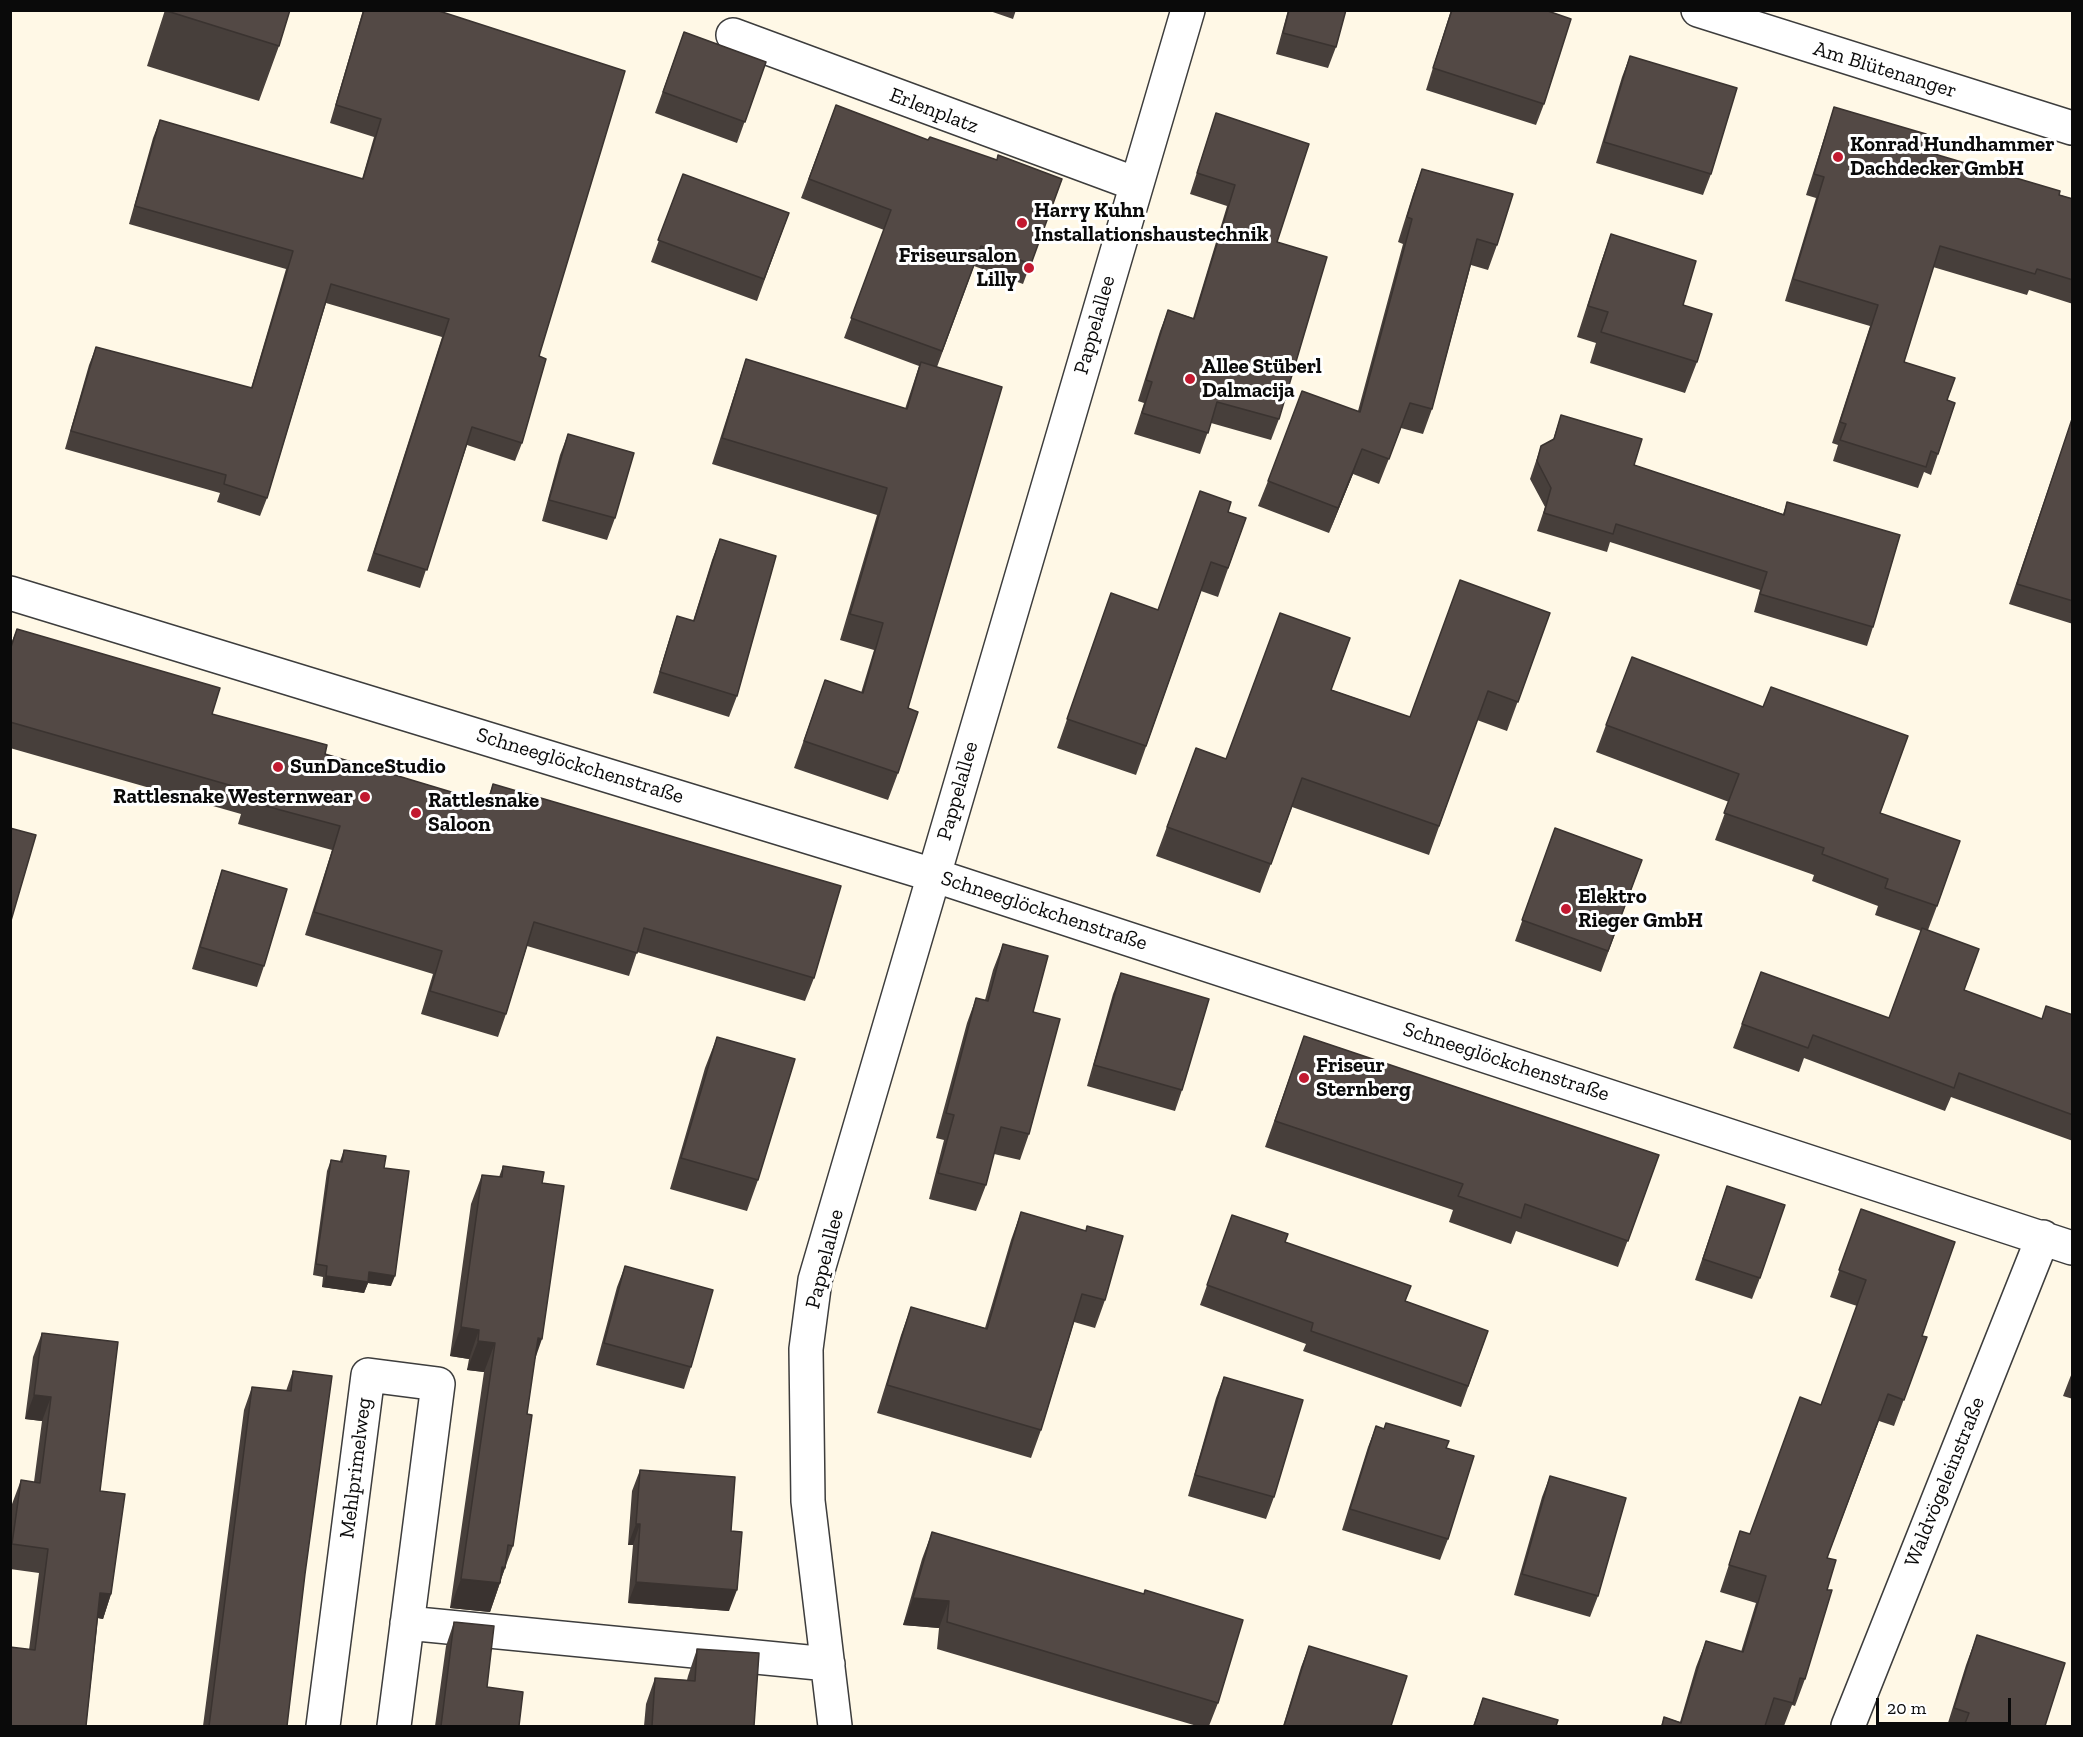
<!DOCTYPE html>
<meta charset="utf-8">
<style>
body{margin:0}
#map{position:relative;width:2083px;height:1737px;overflow:hidden;background:#fff8e6;font-family:"Zilla Slab",serif}
canvas{display:block}
.frame{position:absolute;inset:0;border:12px solid #0a0a0a;pointer-events:none}
.scale{position:absolute;left:1876px;top:1698px;width:135px;height:27px;box-sizing:border-box;border:3px solid #0a0a0a;border-top:0;padding-left:8px;font-size:18px;line-height:21px;white-space:nowrap;color:#0a0a0a;-webkit-text-stroke:4px #fff;paint-order:stroke}
</style>
<div id="map">
<canvas width="2083" height="1737"></canvas>
<div class="frame"></div>
<div class="scale">20 m</div>
</div>
<script>
const ctx = document.querySelector('canvas').getContext('2d');
ctx.lineJoin = 'round';
const poly = rows => new Path2D(rows.map(r => 'M' + r).join(''));
function strokePath(path, color, width, dash) { ctx.strokeStyle = color; ctx.lineWidth = width; ctx.lineCap = dash ? 'butt' : 'round'; ctx.setLineDash(dash || []); ctx.stroke(path); }
function fill(path, color) { ctx.fillStyle = color; ctx.fill(path, 'evenodd'); }
function write(font, color, halo, rows, align = 'center') {
  ctx.font = font + ' "Zilla Slab",serif'; ctx.lineWidth = 6; ctx.setLineDash([]); ctx.textBaseline = 'middle'; ctx.strokeStyle = halo; ctx.fillStyle = color; for (const [text, x, y, turn = 0] of rows) {
    ctx.save(); ctx.translate(x, y); ctx.rotate((+turn || 0) * Math.PI / 180); ctx.textAlign = isNaN(turn) ? turn : align; if (halo) ctx.strokeText(text, 0, 0); ctx.fillText(text, 0, 0); ctx.restore();
  }
}
const street = poly([
 [1698,10,2072,128],
 [733,35,1136,184],
 [10,593,933,875,2072,1248],
 [407,1623,828,1664],
 [323,1726,368,1375,438,1384,394,1726],
 [835,1726,808,1501,806,1349,815,1280,1188,10],
 [1848,1726,2043,1237]
]);
const wall = poly([
 [165,10,290,10,279,46,259,101,147,66],
 [363,10,436,10,539,356,522,443,515,461,467,445,420,588,367,571,442,337,326,303,267,498,260,516,217,502,220,493,65,449,89,365,96,347,251,388,286,269,129,224,153,138,160,120,362,179,374,137,330,123],
 [987,10,1016,10,1013,19],
 [1288,10,1346,10,1336,47,1328,68,1276,54],
 [1451,10,1545,10,1544,104,1536,125,1426,90],
 [684,32,766,62,737,143,655,113],
 [1630,56,1711,174,1703,195,1596,163,1622,77],
 [836,105,928,140,1062,179,1023,284,974,266,937,367,908,708,898,773,888,800,794,768,825,680,861,693,874,650,840,640,877,515,712,464,737,386,746,359,905,409,919,366,844,338,884,230,801,198],
 [1834,107,1921,150,2073,199,2073,304,2029,290,2027,295,1933,267,1904,362,1947,400,1938,454,1931,475,1924,472,1918,488,1833,461,1838,445,1832,443,1870,326,1785,301,1816,198,1806,195],
 [1216,113,1277,242,1279,419,1271,440,1211,423,1200,454,1134,434,1144,403,1138,401,1160,331,1168,310,1193,318,1227,206,1190,194],
 [1422,169,1497,245,1488,270,1471,265,1432,409,1423,434,1401,428,1379,484,1353,474,1329,533,1258,506,1268,481,1358,411,1403,244,1398,242,1413,194],
 [683,174,789,213,757,301,651,262],
 [1611,234,1683,305,1697,362,1685,393,1590,363,1596,343,1577,337,1600,265],
 [1561,415,1634,465,1783,514,1787,502,1873,627,1867,646,1754,612,1760,590,1610,542,1607,552,1537,531,1545,507,1530,479,1541,446,1553,440],
 [2073,416,2073,624,2009,604],
 [568,434,615,518,607,540,542,521,560,455],
 [1228,512,1246,518,1218,597,1201,591,1136,775,1057,748,1111,593,1158,610],
 [720,539,737,696,729,717,653,693,670,637,677,616,693,621,712,560],
 [1550,613,1507,731,1477,720,1429,855,1292,807,1260,893,1156,856,1196,748,1226,759,1332,690,1410,717],
 [17,629,212,714,325,754,486,803,493,784,814,978,805,1001,637,952,629,976,527,946,506,1014,498,1037,421,1014,433,974,305,935,332,850,238,824,241,814,10,748,10,646],
 [1606,725,1880,813,1937,906,1928,930,1964,990,2042,1019,2073,1015,2073,1141,1951,1097,1945,1111,1804,1058,1799,1072,1733,1048,1761,972,1889,1018,1921,931,1875,915,1878,906,1812,881,1814,875,1715,840,1729,802,1596,752],
 [1555,828,1642,860,1601,972,1515,941],
 [222,870,264,966,257,987,192,969,215,891],
 [1003,944,1033,1012,1029,1134,1020,1160,994,1154,986,1185,976,1211,929,1199,944,1140,936,1138,967,1023,976,998,985,1000,993,970],
 [1121,973,1182,1090,1175,1111,1087,1086,1113,994],
 [1304,1036,1659,1155,1618,1267,1516,1231,1511,1244,1449,1222,1453,1210,1265,1147],
 [717,1037,758,1180,747,1211,670,1189,705,1068],
 [344,1150,384,1168,391,1286,368,1283,364,1293,322,1287,323,1277,313,1275,327,1171,331,1160,340,1161],
 [503,1166,542,1183,534,1360,527,1414,513,1546,501,1579,500,1583,490,1612,450,1608,484,1372,467,1370,469,1359,450,1356,471,1204,482,1175,499,1177],
 [1727,1186,1760,1278,1752,1299,1695,1280],
 [1861,1209,1922,1336,1927,1337,1894,1426,1879,1421,1827,1558,1827,1590,1805,1679,1795,1706,1792,1705,1784,1726,1772,1726,1766,1725,1765,1726,1661,1726,1664,1717,1680,1722,1696,1667,1706,1641,1741,1652,1756,1603,1720,1592,1740,1531,1750,1534,1821,1405,1857,1306,1830,1297],
 [1021,1212,1105,1300,1095,1328,1074,1322,1041,1430,1031,1458,877,1413,901,1335,911,1307,985,1328,1011,1240],
 [1232,1215,1285,1242,1405,1301,1488,1331,1461,1407,1303,1351,1306,1344,1200,1305],
 [625,1266,691,1367,684,1389,596,1365,617,1287],
 [42,1333,100,1491,111,1594,103,1619,98,1618,86,1726,29,1650,39,1573,10,1569,10,1517,12,1504,21,1480,34,1482,42,1421,25,1419,33,1357],
 [2073,1370,2073,1399,2063,1396],
 [293,1371,305,1574,287,1726,203,1726,244,1410,252,1387,286,1391],
 [1224,1377,1274,1497,1266,1519,1188,1496,1216,1398],
 [1376,1426,1446,1448,1448,1539,1440,1560,1342,1530,1368,1447],
 [640,1470,731,1531,729,1611,628,1603,633,1545,628,1545,632,1491],
 [1550,1476,1598,1596,1590,1617,1514,1595,1542,1497],
 [932,1532,1218,1703,1209,1726,1197,1726,937,1649,939,1628,903,1625,922,1559],
 [454,1622,487,1687,519,1726,435,1726,446,1646],
 [1977,1635,2045,1726,1947,1726,1966,1665],
 [1309,1646,1391,1726,1283,1726,1301,1667],
 [697,1649,754,1726,644,1726,646,1704,655,1678,687,1680,688,1676],
 [1483,1698,1556,1726,1473,1726]
]);
const shadedWall = poly([
 [1362,449,1353,474,1329,533,1338,508],
 [369,1272,395,1276,391,1286,368,1283,364,1293,322,1287,326,1276],
 [461,1327,479,1330,469,1359,450,1356],
 [538,1338,542,1339,532,1368],
 [478,1341,495,1343,484,1372,467,1370],
 [34,1395,51,1397,42,1421,25,1419],
 [636,1524,640,1524,633,1545,628,1545],
 [502,1567,505,1568,490,1612,450,1608,461,1579],
 [636,1582,737,1590,729,1611,628,1603],
 [100,1593,111,1594,103,1619,92,1617],
 [913,1598,949,1601,939,1628,903,1625]
]);
const building = poly([
 [168,10,290,10,279,46,167,11,168,10],
 [364,10,436,10,625,71,539,356,546,359,522,443,472,427,427,570,374,553,449,319,331,284,267,498,224,484,226,475,71,431,96,347,252,388,293,251,135,206,160,120,363,179,381,119,336,105,364,10],
 [1289,10,1346,10,1336,47,1283,33,1289,10],
 [1452,10,1545,10,1571,19,1544,104,1433,68,1452,10],
 [684,32,766,62,745,122,663,92,684,32],
 [1630,56,1737,88,1711,174,1604,142,1630,56],
 [836,105,928,140,930,137,997,160,998,155,1062,179,1031,264,981,246,942,351,851,318,891,210,809,179,836,105],
 [1834,107,1926,134,1921,150,2060,191,2059,195,2073,199,2073,280,2037,269,2035,274,1940,246,1904,362,1955,378,1947,400,1955,403,1938,454,1931,451,1926,467,1840,440,1846,424,1840,422,1878,305,1793,279,1824,177,1814,174,1834,107],
 [1216,113,1309,144,1277,242,1327,257,1279,419,1217,402,1208,433,1142,413,1152,382,1146,380,1168,310,1194,319,1235,185,1197,173,1216,113],
 [1422,169,1513,194,1497,245,1477,239,1432,409,1410,403,1389,459,1362,449,1338,508,1268,481,1302,391,1360,412,1412,219,1407,217,1422,169],
 [683,174,789,213,764,279,658,240,683,174],
 [1611,234,1696,261,1683,305,1712,314,1697,362,1601,332,1608,312,1588,306,1611,234],
 [746,359,907,409,921,362,1002,387,908,708,918,712,898,773,804,741,825,680,863,693,883,623,850,614,887,488,722,438,746,359],
 [1561,415,1642,439,1634,465,1784,515,1787,502,1900,535,1873,627,1760,594,1767,572,1616,524,1613,534,1544,513,1551,488,1537,461,1541,446,1554,439,1561,415],
 [2073,416,2073,601,2017,584,2073,416],
 [568,434,634,453,615,518,549,500,568,434],
 [1200,491,1231,502,1228,512,1246,518,1228,568,1211,562,1146,746,1067,719,1111,593,1158,610,1200,491],
 [720,539,776,556,737,696,660,672,677,616,694,621,720,539],
 [1460,580,1550,613,1518,702,1488,691,1439,826,1302,778,1271,864,1167,827,1196,748,1226,759,1280,613,1350,638,1331,690,1410,717,1460,580],
 [17,629,220,688,212,714,327,745,325,754,488,803,493,784,841,886,814,978,644,928,637,953,534,922,506,1014,430,991,442,951,314,912,340,826,247,801,250,791,10,722,10,650,17,629],
 [1632,657,1763,707,1771,687,1908,736,1880,813,1960,841,1937,906,1885,888,1888,879,1822,854,1824,848,1724,813,1739,774,1606,725,1632,657],
 [10,828,36,835,10,924,10,828],
 [1555,828,1642,860,1608,951,1522,920,1555,828],
 [222,870,287,889,264,966,200,947,222,870],
 [1922,928,1979,949,1964,990,2042,1019,2046,1006,2073,1015,2073,1115,1959,1073,1954,1088,1813,1035,1808,1048,1742,1024,1761,972,1889,1018,1922,928],
 [1003,944,1048,956,1033,1012,1060,1019,1029,1134,1001,1127,986,1185,938,1173,954,1115,946,1113,976,998,988,1001,1003,944],
 [1121,973,1209,999,1182,1090,1094,1065,1121,973],
 [1304,1036,1659,1155,1628,1241,1525,1204,1521,1218,1458,1196,1463,1184,1275,1121,1304,1036],
 [717,1037,795,1059,758,1180,681,1158,717,1037],
 [344,1150,386,1156,384,1168,409,1171,395,1276,369,1272,368,1282,326,1276,327,1266,316,1264,331,1160,342,1162,344,1150],
 [503,1166,544,1172,542,1183,564,1186,542,1339,538,1338,527,1414,532,1415,513,1546,508,1545,505,1568,502,1567,500,1583,461,1579,495,1343,478,1341,479,1330,461,1327,482,1175,502,1177,503,1166],
 [1727,1186,1785,1205,1760,1278,1703,1259,1727,1186],
 [1861,1209,1955,1242,1922,1336,1927,1337,1904,1400,1888,1394,1827,1558,1836,1560,1827,1590,1832,1590,1805,1679,1800,1678,1793,1703,1774,1698,1765,1726,1662,1726,1664,1717,1681,1723,1706,1641,1743,1652,1766,1576,1729,1565,1740,1531,1750,1534,1800,1397,1821,1405,1866,1280,1839,1270,1861,1209],
 [1021,1212,1086,1231,1087,1226,1123,1236,1105,1300,1082,1294,1041,1430,887,1385,911,1307,987,1329,1021,1212],
 [1232,1215,1288,1234,1285,1242,1411,1286,1405,1301,1488,1331,1468,1386,1311,1331,1313,1323,1207,1285,1232,1215],
 [625,1266,713,1290,691,1367,604,1343,625,1266],
 [42,1333,118,1342,100,1491,125,1494,111,1594,100,1593,86,1726,10,1726,10,1647,35,1650,48,1549,12,1544,21,1480,40,1483,51,1397,34,1395,42,1333],
 [293,1371,332,1376,305,1574,287,1726,209,1726,252,1387,291,1391,293,1371],
 [1224,1377,1303,1400,1274,1497,1195,1475,1224,1377],
 [1386,1423,1449,1441,1446,1448,1474,1456,1448,1539,1350,1509,1376,1426,1384,1429,1386,1423],
 [640,1470,735,1477,731,1531,742,1532,737,1590,636,1582,640,1524,636,1524,640,1470],
 [1550,1476,1626,1498,1598,1596,1522,1574,1550,1476],
 [932,1532,1144,1594,1145,1590,1243,1620,1218,1703,947,1622,949,1601,913,1598,932,1532],
 [454,1622,494,1626,487,1687,523,1692,519,1726,441,1726,454,1622],
 [1977,1635,2065,1663,2045,1726,1964,1726,1969,1713,1954,1708,1977,1635],
 [1309,1646,1407,1676,1391,1726,1284,1726,1309,1646],
 [697,1649,759,1653,754,1726,652,1726,655,1678,695,1681,697,1649],
 [1483,1698,1558,1720,1556,1726,1474,1726,1483,1698]
]);
const markers = [
 [1838,157,6,"#c21930"],
 [1022,223,6,"#c21930"],
 [1029,268,6,"#c21930"],
 [1190,379,6,"#c21930"],
 [278,767,6,"#c21930"],
 [365,797,6,"#c21930"],
 [416,813,6,"#c21930"],
 [1566,909,6,"#c21930"],
 [1304,1078,6,"#c21930"]
];
const streetNames = [
 ["Am Blütenanger",1885,70,17],
 ["Erlenplatz",934,111,21],
 ["Pappelallee",1095,325,-74],
 ["Schneeglöckchenstraße",580,766,17],
 ["Pappelallee",958,791,-74],
 ["Schneeglöckchenstraße",1044,911,18],
 ["Schneeglöckchenstraße",1506,1062,18],
 ["Pappelallee",825,1259,-76],
 ["Mehlprimelweg",356,1468,-83],
 ["Waldvögeleinstraße",1945,1482,-68]
];
const poiNames = [
 ["Konrad Hundhammer",1850,145],
 ["Dachdecker GmbH",1850,169],
 ["Harry Kuhn",1034,211],
 ["Installationshaustechnik",1034,235],
 ["Friseursalon",1017,256,"right"],
 ["Lilly",1017,280,"right"],
 ["Allee Stüberl",1202,367],
 ["Dalmacija",1202,391],
 ["SunDanceStudio",290,767],
 ["Rattlesnake Westernwear",353,797,"right"],
 ["Rattlesnake",428,801],
 ["Saloon",428,825],
 ["Elektro",1578,897],
 ["Rieger GmbH",1578,921],
 ["Friseur",1316,1066],
 ["Sternberg",1316,1090]
];
strokePath(street, '#3d3d3d', 36);
strokePath(street, '#fff', 33);
fill(wall, '#473f3b');
fill(shadedWall, '#3a3330');
fill(building, '#534945');
strokePath(building, '#3a3330', 1.5);
for (const [x, y, r, color] of markers) { const dot = new Path2D(); dot.arc(x, y, r, 0, 2 * Math.PI); ctx.fillStyle = color; ctx.fill(dot); strokePath(dot, '#fff', 2); }
write('21px', '#0a0a0a', '#fff', streetNames);
write('bold 21px', '#0a0a0a', '#fff', poiNames, 'left');
</script>
